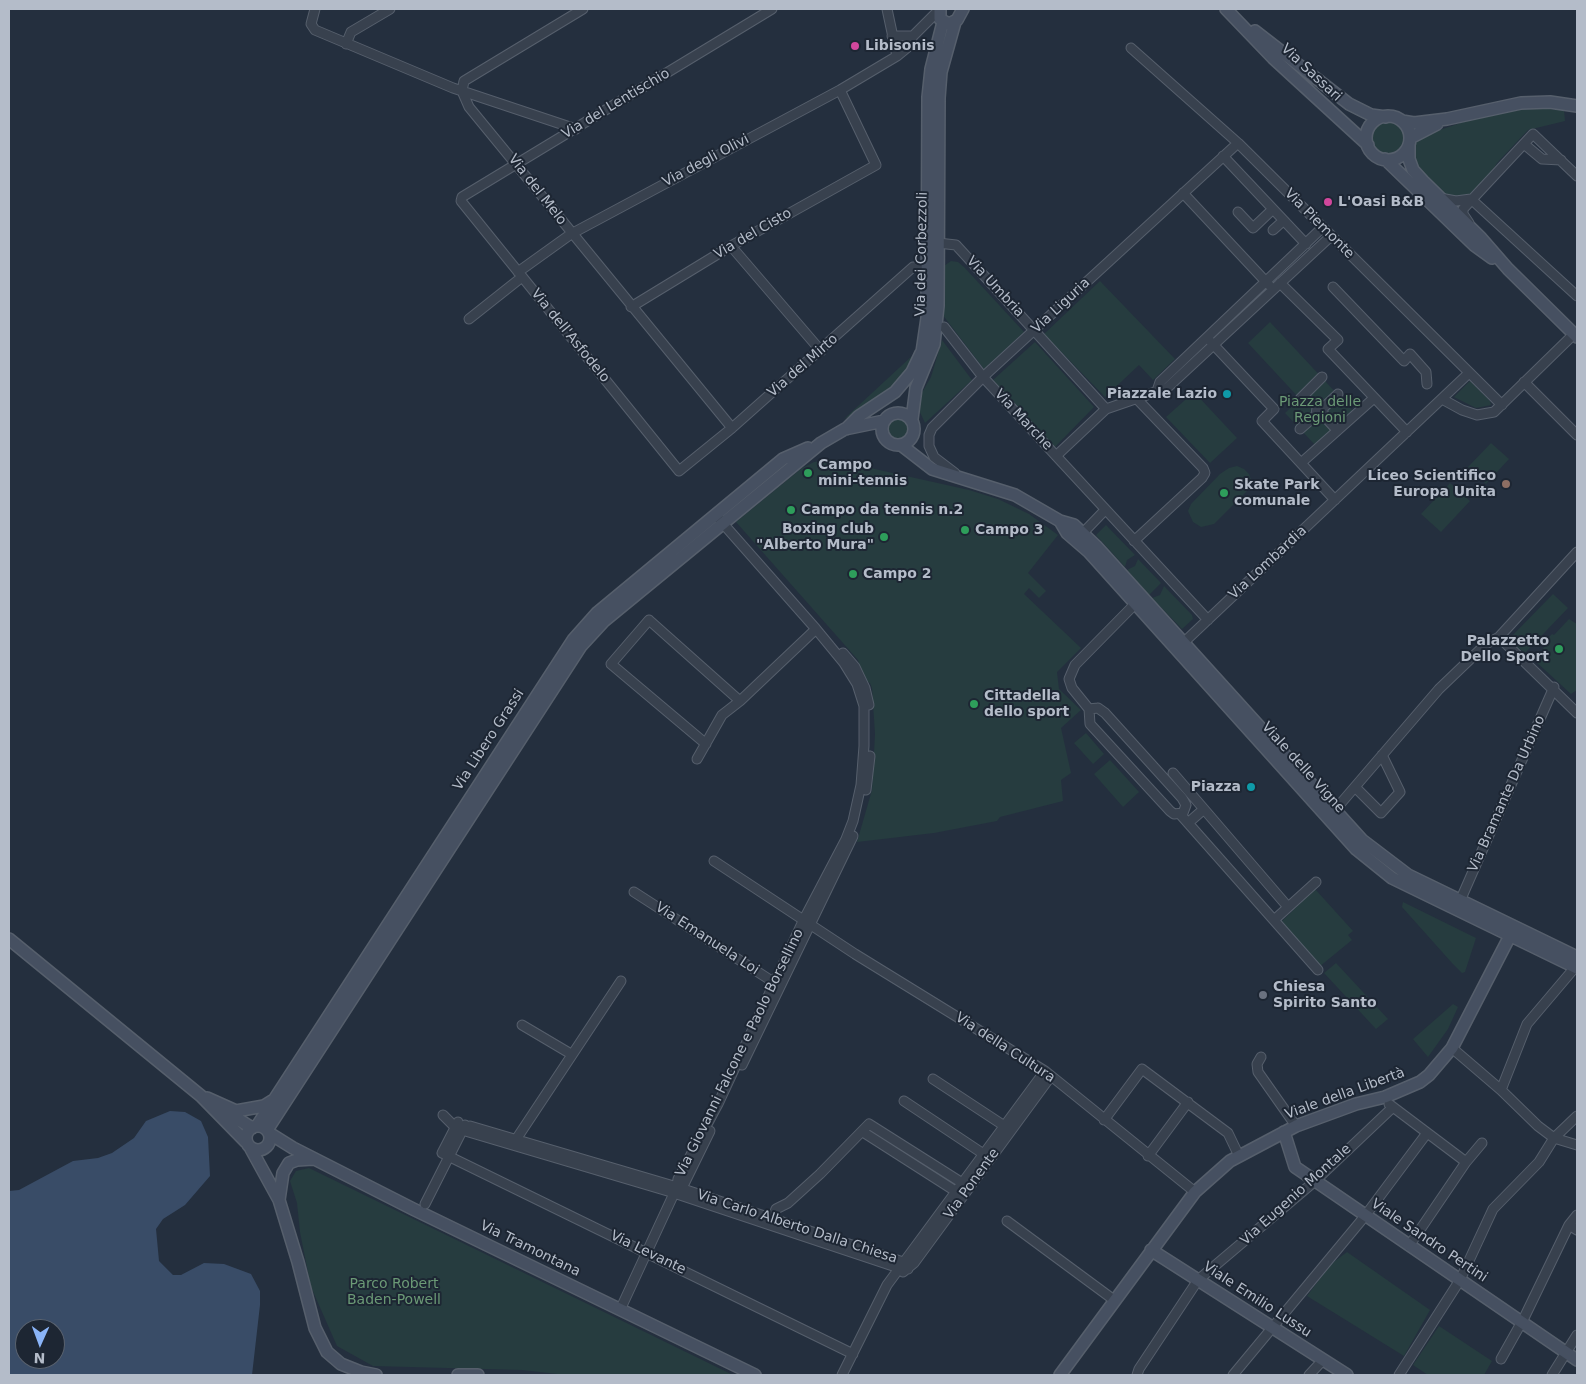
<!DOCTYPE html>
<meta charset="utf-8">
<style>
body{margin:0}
#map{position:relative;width:1586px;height:1384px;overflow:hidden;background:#242f3e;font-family:"DejaVu Sans",sans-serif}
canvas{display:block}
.frame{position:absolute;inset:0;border:10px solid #b4bcc9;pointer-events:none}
.north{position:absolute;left:15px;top:1319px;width:50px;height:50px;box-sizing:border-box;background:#1d2633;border:1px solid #59626f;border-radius:50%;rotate:182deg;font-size:14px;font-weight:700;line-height:20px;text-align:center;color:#b4bcc9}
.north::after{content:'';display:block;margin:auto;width:18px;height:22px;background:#8ab4f8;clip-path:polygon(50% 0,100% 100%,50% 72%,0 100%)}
</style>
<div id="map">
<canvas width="1586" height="1384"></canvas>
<div class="frame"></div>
<div class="north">N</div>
</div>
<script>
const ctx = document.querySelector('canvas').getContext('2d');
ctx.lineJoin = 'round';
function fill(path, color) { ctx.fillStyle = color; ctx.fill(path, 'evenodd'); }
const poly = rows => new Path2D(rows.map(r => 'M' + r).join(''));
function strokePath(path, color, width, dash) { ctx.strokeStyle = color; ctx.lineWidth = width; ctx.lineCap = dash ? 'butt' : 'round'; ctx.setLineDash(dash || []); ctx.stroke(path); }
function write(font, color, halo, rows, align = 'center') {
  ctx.font = font + ' "DejaVu Sans",sans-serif'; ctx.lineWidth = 4; ctx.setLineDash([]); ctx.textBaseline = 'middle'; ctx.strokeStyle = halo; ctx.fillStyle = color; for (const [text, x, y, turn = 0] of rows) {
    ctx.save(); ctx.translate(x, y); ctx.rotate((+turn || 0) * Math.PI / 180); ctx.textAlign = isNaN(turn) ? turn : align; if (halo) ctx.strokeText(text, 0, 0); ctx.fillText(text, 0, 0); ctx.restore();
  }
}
const green = poly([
 [1531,108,1564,110,1565,121,1528,130,1497,163,1484,185,1471,199,1448,199,1415,167,1412,160,1414,144,1425,135,1481,116],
 '1372 138a16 16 0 1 1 32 0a16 16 0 1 1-32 0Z',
 [951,261,958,262,964,267,1024,332,984,369,942,314,944,266],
 [1100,281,1175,359,1153,380,1139,365,1105,397,1044,334],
 [1270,322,1353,411,1316,446,1285,413,1300,399,1248,343],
 [942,340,972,380,925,423,919,410,920,396,931,377],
 [1035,342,1094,407,1054,448,993,380],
 [913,355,908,370,895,387,862,410,844,419],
 [1470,381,1490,401,1491,405,1476,408,1454,397],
 [1194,392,1237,438,1210,463,1166,417],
 '887 427a11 11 0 1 1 22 0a11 11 0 1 1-22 0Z',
 [1491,443,1509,459,1486,484,1468,467],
 [830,459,969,490,998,499,1029,514,1058,535,1028,573,1046,591,1039,598,1029,588,1024,594,1081,648,1057,672,1059,689,1081,710,1061,728,1071,773,1061,780,1063,801,1000,817,997,821,934,833,857,842,872,790,875,734,872,688,870,683,864,680,858,660,736,522,802,468,814,462],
 [1237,466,1244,469,1249,474,1252,482,1250,488,1214,524,1201,527,1193,522,1188,511,1191,504,1220,474,1229,468],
 [1450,483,1470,501,1441,532,1421,514],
 [1106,525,1135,555,1127,560,1125,567,1096,535],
 [1138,559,1161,583,1149,595,1127,570,1135,566],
 [1164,586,1192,615,1193,619,1182,629,1152,598,1160,595],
 [1553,594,1568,608,1525,653,1508,640],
 [1569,619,1577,624,1577,690,1571,694,1534,660,1549,641,1547,639,1552,634,1554,635],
 [1086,733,1104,754,1093,764,1074,743],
 [1110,760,1139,792,1123,807,1094,774],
 [1315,889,1353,931,1348,935,1352,940,1319,967,1280,923],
 [1403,902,1476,938,1465,972,1462,973,1452,963,1402,907],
 [1336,963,1388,1019,1376,1029,1324,973],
 [1453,1004,1458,1007,1448,1029,1428,1057,1413,1039],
 [309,1168,733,1375,566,1375,522,1370,373,1366,337,1346,311,1287,300,1232,297,1203,290,1181,296,1171],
 [1347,1252,1430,1310,1404,1356,1307,1296,1331,1264],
 [1439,1326,1492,1361,1484,1375,1428,1375,1413,1365]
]);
const water = poly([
 [170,1111,185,1112,201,1121,208,1137,210,1176,185,1205,163,1219,156,1229,159,1261,173,1275,181,1275,204,1263,224,1264,251,1274,260,1291,260,1305,252,1375,9,1375,9,1191,19,1190,73,1161,98,1158,112,1153,134,1138,146,1121],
 [25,1329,55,1329,55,1359,25,1359]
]);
const street = poly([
 [315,9,311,24,315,30,453,88,576,129],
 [772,9,462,197,461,201,679,471,732,428,913,267,928,267],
 [887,9,897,56],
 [892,36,913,36],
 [346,44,351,32,390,9],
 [1131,48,1238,143,1502,405],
 [462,91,469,107,732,428],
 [462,91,464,81,583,9],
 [1524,144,1542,159,1561,160],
 [1223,156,1306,244],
 [1183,193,1269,285],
 [1440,198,1456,201,1471,199],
 [1471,199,1577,296],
 [1238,212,1253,228,1272,210],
 [1469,223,1463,214,1463,209,1533,134,1577,176],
 [1273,230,1283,221],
 [938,243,956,245,1106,409],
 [731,246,821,351],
 [518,272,571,234,840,90,897,56,908,47,913,36,939,10],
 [1280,283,1338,340,1328,349,1407,432],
 [1333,287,1404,361,1410,354,1426,372,1427,384],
 [631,307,731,246,876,165,840,90],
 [469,319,522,277],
 [944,327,983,377,1208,620],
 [1211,342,1274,409,1262,421,1335,500],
 [1524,382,1577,435],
 [1157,391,1160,382,1322,228],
 [1300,399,1322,377],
 [1442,399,1462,410,1477,415,1494,412,1574,334],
 [1323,408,1323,415,1316,415,1317,408,1323,408,1338,394],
 [1323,415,1337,430],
 [1300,429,1316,415],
 [1056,456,1106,409,1167,388,1330,237],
 [1301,463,1374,398],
 [955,473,934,457,929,446,929,435,932,428,983,377,1238,143],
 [1079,537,1105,510],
 [1134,541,1202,478,1205,473,1203,468,1136,398],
 [1499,637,1577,713],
 [1180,646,1469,373],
 [843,653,855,667,865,688,869,705],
 [1098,708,1105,713,1182,798,1186,805,1183,813,1174,814,1170,811,1090,724,1089,709,1098,708],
 [1089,709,1072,688,1069,679,1075,665,1135,604],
 [706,744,611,664,649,620,740,701],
 [697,759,722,715,740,701,816,629],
 [1173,773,1288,907],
 [1355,787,1381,813,1400,792,1382,755],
 [866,790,870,756],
 [1335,810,1439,689,1486,644,1499,637,1577,552],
 [1180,814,1318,970],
 [1188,823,1204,809],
 [714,861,855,954,1045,1071,1195,1192],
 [634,892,778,985],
 [1460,901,1554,687],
 [1274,920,1316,882],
 [522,1025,571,1054],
 [1452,1048,1501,1090,1538,1126,1554,1138,1577,1145],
 [1261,1057,1257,1064,1258,1072,1296,1126],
 [742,1065,853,836],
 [933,1079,1009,1129],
 [1501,1090,1527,1024,1577,965],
 [904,1101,988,1157],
 [1389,1104,1466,1162],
 [443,1115,455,1127,462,1130,671,1192,899,1268,908,1269],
 [1104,1120,1142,1069,1228,1133,1239,1156],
 [458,1122,442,1153,853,1354],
 [470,1126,677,1187,903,1262,908,1269],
 [863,1132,960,1194],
 [513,1144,621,981],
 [1148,1156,1188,1102],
 [677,1187,684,1184,710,1131],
 [425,1204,465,1125],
 [772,1219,776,1209,788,1203,820,1174,869,1124,967,1186],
 [1007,1221,1114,1300],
 [1569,1225,1577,1215],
 [1409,1246,1466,1162,1482,1143],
 [903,1272,914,1263,1051,1076],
 [620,1310,677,1187,678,1179,718,1104,804,919,846,839,853,821,861,785,864,746,864,706,857,684,844,663,816,629,719,519],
 [1501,1359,1524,1318,1569,1225,1577,1230],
 [842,1375,887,1285,1045,1071],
 [1137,1375,1139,1369,1198,1280,1315,1181,1392,1108],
 [1233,1375,1365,1216,1427,1133],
 [1309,1375,1323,1360],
 [1399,1375,1460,1280,1493,1209,1539,1162,1554,1138,1577,1116],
 [1552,1375,1577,1335]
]);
const secondary = poly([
 [940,9,940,19,949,24,957,20,963,9],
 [1226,9,1273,58,1368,145],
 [1255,31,1349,104,1371,115,1386,117],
 '1366 138a22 22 0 1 1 44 0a22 22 0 1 1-44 0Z',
 [1402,121,1414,123,1447,119,1521,103,1550,102,1577,106],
 [1410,138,1437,124],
 [1409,145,1409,159,1413,170,1423,181,1481,238,1508,269,1577,337],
 [1385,159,1474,245,1492,258],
 [922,370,922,352,927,318,928,97,931,69,943,22],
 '882 429a16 16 0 1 1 32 0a16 16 0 1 1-32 0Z',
 [912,419,916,388,934,344,938,306,939,98,941,72,955,22],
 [846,429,859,416,895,392,912,372,921,353],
 [901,445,932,469,1015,495,1060,521,1074,525,1096,546,1362,840,1408,875,1577,957],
 [1060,521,1067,533,1089,552,1356,849,1392,878,1577,968],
 [9,939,201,1096,246,1142],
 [207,1098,236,1111,264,1106,272,1101],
 [225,1111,252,1128],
 '246 1138a12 12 0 1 1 24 0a12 12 0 1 1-24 0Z',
 [257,1126,573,640,597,613,783,459,808,448],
 [267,1130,581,646,604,621,821,443,845,429,884,421],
 [1284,1132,1295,1167,1577,1360],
 [269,1133,293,1148,413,1209,755,1375],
 [251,1149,279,1200,298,1262,315,1328,327,1352,341,1364,361,1372,376,1375],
 [279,1200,283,1173,289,1163,297,1160,313,1159],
 [1151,1250,1347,1375],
 [458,1375,478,1375],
 [1060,1375,1195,1192,1230,1161,1296,1126,1356,1104,1385,1097,1420,1082,1429,1075,1452,1048,1512,932]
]);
const markers = [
 [855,46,5,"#d1479c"],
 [1328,202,5,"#d1479c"],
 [1227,394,5,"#0f9aa8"],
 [808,473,5,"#2e9e5b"],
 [1506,484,5,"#8d6e63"],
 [1224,493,5,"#2e9e5b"],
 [791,510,5,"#2e9e5b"],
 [965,530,5,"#2e9e5b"],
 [884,537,5,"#2e9e5b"],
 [853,574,5,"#2e9e5b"],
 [1559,649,5,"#2e9e5b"],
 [974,704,5,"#2e9e5b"],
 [1251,787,5,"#0f9aa8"],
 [1263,995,5,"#6b7280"]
];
const poiNames = [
 ["Libisonis",865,46],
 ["L'Oasi B&B",1338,202],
 ["Piazzale Lazio",1217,394,"right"],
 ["Campo",818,465],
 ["mini-tennis",818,481],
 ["Liceo Scientifico",1496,476,"right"],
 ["Europa Unita",1496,492,"right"],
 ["Skate Park",1234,485],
 ["comunale",1234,501],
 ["Campo da tennis n.2",801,510],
 ["Boxing club",874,529,"right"],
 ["\"Alberto Mura\"",874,545,"right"],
 ["Campo 3",975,530],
 ["Campo 2",863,574],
 ["Palazzetto",1549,641,"right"],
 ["Dello Sport",1549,657,"right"],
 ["Cittadella",984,696],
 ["dello sport",984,712],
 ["Piazza",1241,787,"right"],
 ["Chiesa",1273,987],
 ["Spirito Santo",1273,1003]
];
const streetNames = [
 ["Via Sassari",1311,73,43],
 ["Via del Lentischio",616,104,-31],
 ["Via degli Olivi",706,161,-28],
 ["Via del Melo",537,190,52],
 ["Via Piemonte",1319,224,45],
 ["Via del Cisto",753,234,-30],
 ["Via dei Corbezzoli",922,254,-89],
 ["Via Umbria",995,287,47],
 ["Via Liguria",1061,306,-43],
 ["Via dell'Asfodelo",570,336,51],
 ["Via del Mirto",803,366,-41],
 ["Via Marche",1023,420,47],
 ["Via Lombardia",1268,563,-43],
 ["Via Libero Grassi",489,740,-57],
 ["Viale delle Vigne",1303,768,48],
 ["Via Bramante Da Urbino",1507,794,-66],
 ["Via Emanuela Loi",707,939,33],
 ["Via della Cultura",1005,1048,33],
 ["Via Giovanni Falcone e Paolo Borsellino",740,1053,-64],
 ["Viale della Libertà",1345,1094,-20],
 ["Via Ponente",972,1184,-54],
 ["Via Eugenio Montale",1296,1195,-42],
 ["Via Carlo Alberto Dalla Chiesa",797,1227,18],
 ["Viale Sandro Pertini",1429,1241,34],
 ["Via Tramontana",530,1249,26],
 ["Via Levante",648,1253,26],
 ["Viale Emilio Lussu",1257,1300,33]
];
const parkNames = [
 ["Piazza delle",1320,402],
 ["Regioni",1320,418],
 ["Parco Robert",394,1284],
 ["Baden-Powell",394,1300]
];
fill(green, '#263c3f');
fill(water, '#394c67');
strokePath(street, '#565f6c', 11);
strokePath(secondary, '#565f6c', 14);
strokePath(street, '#38414e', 9);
strokePath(secondary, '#465061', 11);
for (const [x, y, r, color] of markers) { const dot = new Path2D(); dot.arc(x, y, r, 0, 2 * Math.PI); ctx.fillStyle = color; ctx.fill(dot); strokePath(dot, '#1d2633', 2); }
write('bold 14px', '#b4bcc9', '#1d2633', poiNames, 'left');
write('14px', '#b4bcc9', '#1d2633', streetNames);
write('14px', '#6b9a76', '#1d2633', parkNames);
</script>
